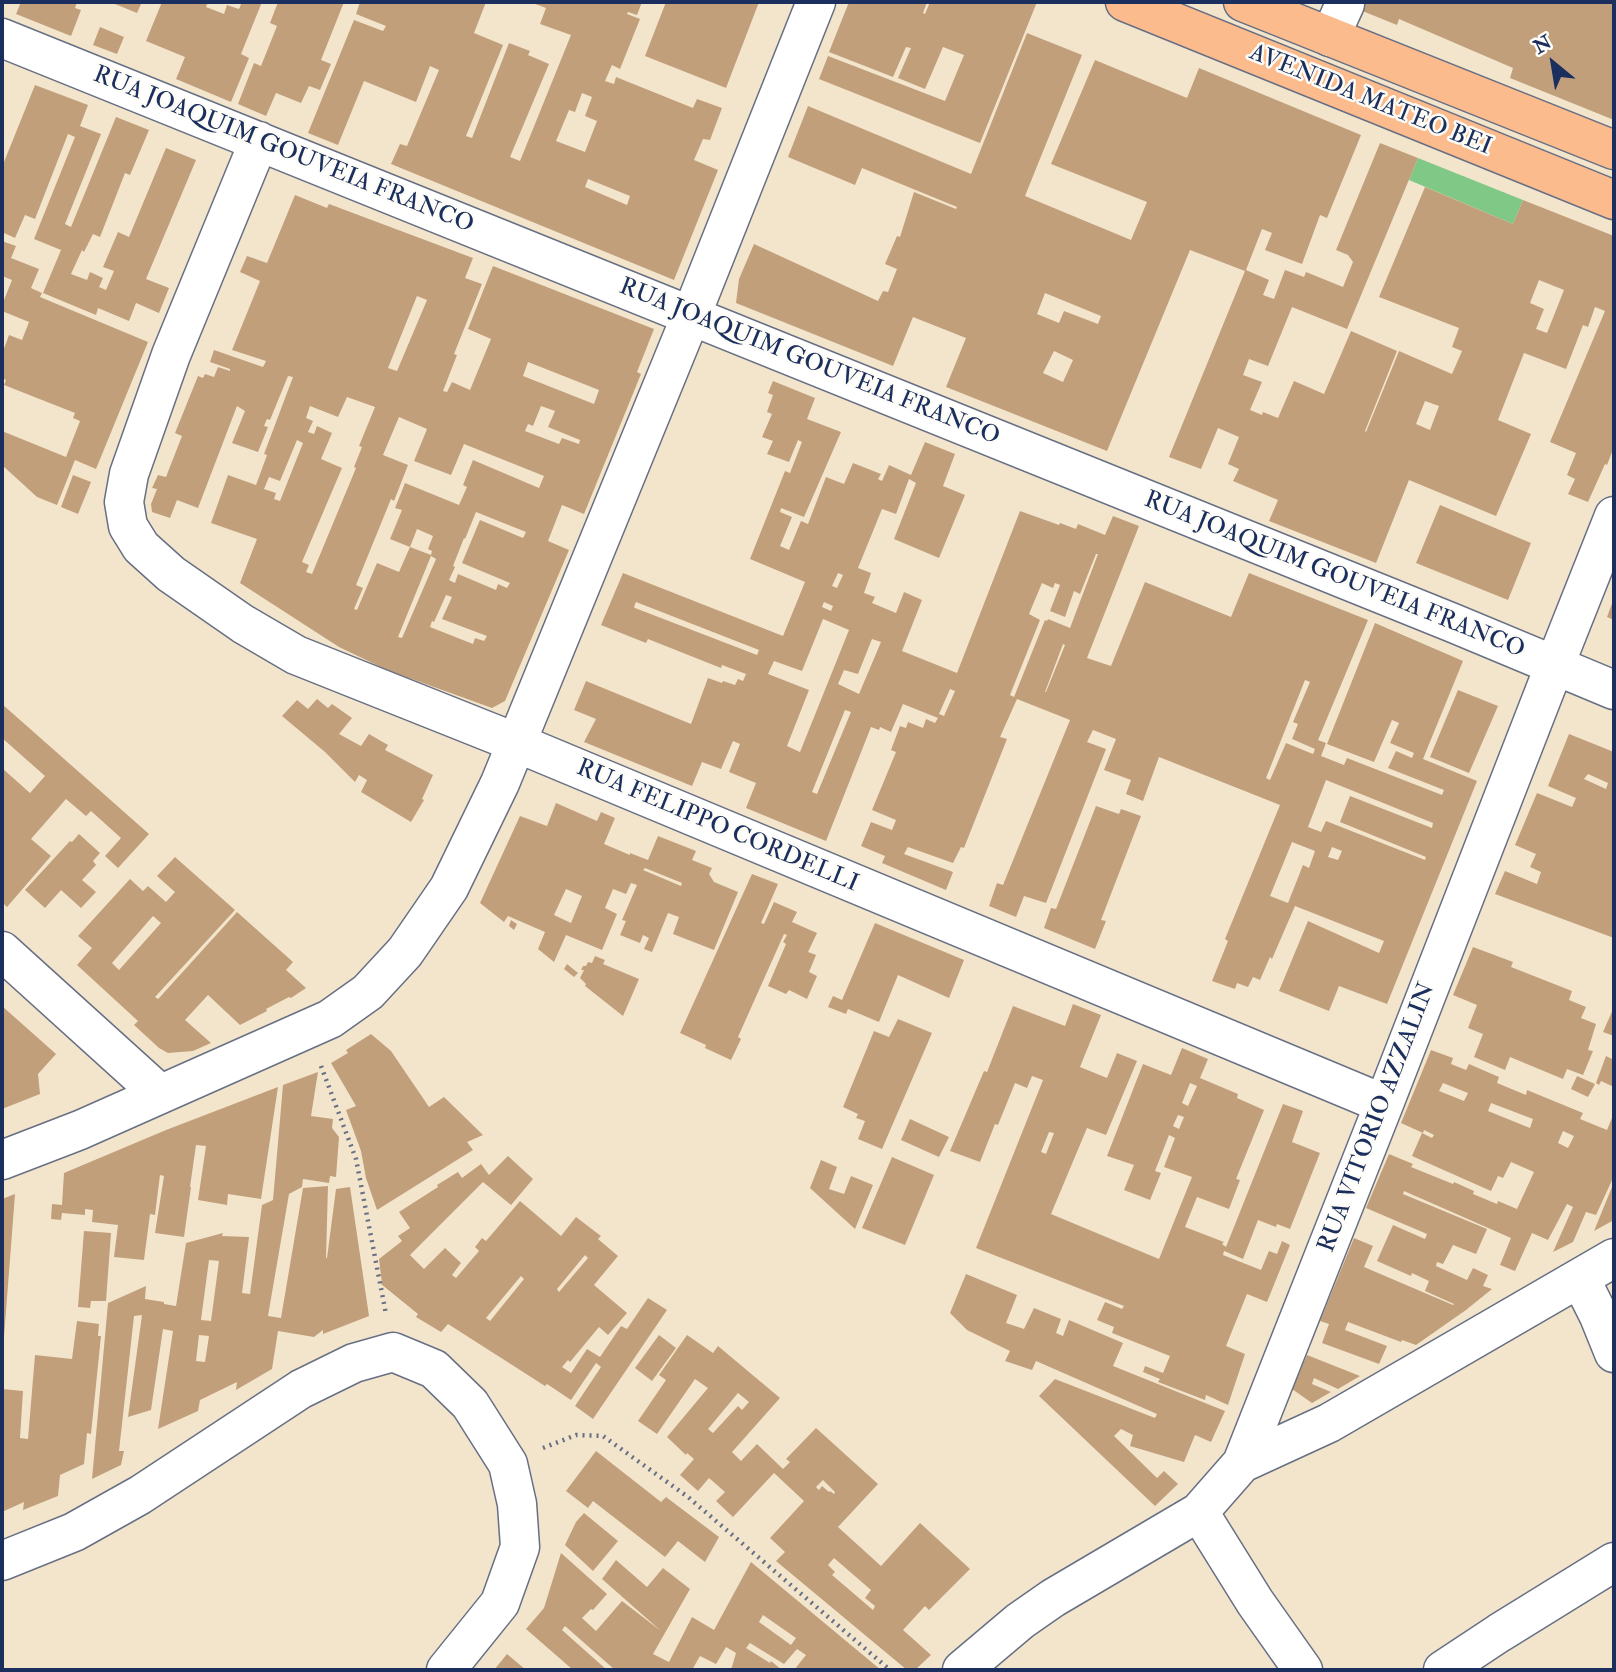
<!DOCTYPE html>
<style>
body{margin:0}
#map{position:relative;width:1616px;height:1672px;overflow:hidden;background:#f3e5cc;font-family:"IM FELL Double Pica",serif}
canvas{display:block}
.frame{position:absolute;inset:0;border:4px solid #1b2f5e;pointer-events:none}
.north{position:absolute;left:1518px;top:28px;width:70px;height:70px;-webkit-text-stroke:5px #fdfcf7;paint-order:stroke;rotate:330deg;font-size:19px;font-weight:700;line-height:28px;text-align:center;color:#1b2f5e}
.north::after{content:'';display:block;margin:auto;width:24px;height:32px;background:#1b2f5e;clip-path:polygon(50% 0,100% 100%,50% 72%,0 100%)}
</style>
<div id="map">
<canvas width="1616" height="1672"></canvas>
<div class="frame"></div>
<div class="north">N</div>
</div>
<script>
const ctx = document.querySelector('canvas').getContext('2d');
ctx.lineJoin = 'round';
function fill(path, color) { ctx.fillStyle = color; ctx.fill(path, 'evenodd'); }
const poly = rows => new Path2D(rows.map(r => 'M' + r).join(''));
function strokePath(path, color, width, dash) { ctx.strokeStyle = color; ctx.lineWidth = width; ctx.lineCap = dash ? 'butt' : 'round'; ctx.setLineDash(dash || []); ctx.stroke(path); }
function write(font, color, halo, rows, align = 'center') {
  ctx.font = font + ' "IM FELL Double Pica",serif'; ctx.lineWidth = 5; ctx.setLineDash([]); ctx.textBaseline = 'middle'; ctx.strokeStyle = halo; ctx.fillStyle = color; for (const [text, x, y, turn = 0] of rows) {
    ctx.save(); ctx.translate(x, y); ctx.rotate((+turn || 0) * Math.PI / 180); ctx.textAlign = isNaN(turn) ? turn : align; if (halo) ctx.strokeText(text, 0, 0); ctx.fillText(text, 0, 0); ctx.restore();
  }
}
const green = poly([
 [1418,158,1523,200,1513,224,1409,180]
]);
const building = poly([
 [21,2,77,2,75,8,81,10,71,36,16,14],
 [110,2,142,2,137,13],
 [162,2,208,2,206,7,224,14,227,5,239,9,242,2,262,2,241,54,249,58,231,102,176,79,185,57,146,41],
 [278,2,344,2,321,60,331,64,320,90,309,86,301,103,276,93,266,116,238,104,254,63,261,66,277,26,270,23],
 [360,2,486,2,474,33,503,45,466,136,472,138,509,43,530,51,528,55,549,64,510,157,520,161,571,35,540,24,546,8,530,2,642,2,637,15,628,12,627,14,640,19,620,69,612,65,605,81,614,84,616,77,693,108,697,99,722,108,710,140,703,139,694,160,718,170,674,280,391,164,400,144,407,146,439,70,430,66,416,102,364,81,338,145,308,133,354,20,383,31,386,26,356,14],
 [582,93,592,97,585,116,597,121,585,152,556,141,569,110,575,112],
 [588,179,630,196,627,205,585,187],
 [666,2,759,2,726,88,645,56],
 [849,2,927,2,923,13,925,14,930,2,1037,2,980,143,819,79,828,56,945,101,964,55,943,47,925,89,898,78,911,48,906,47,893,77,829,52],
 [1340,2,1614,2,1614,120,1510,78,1513,68,1399,19,1397,25],
 [100,27,124,37,117,54,93,45],
 [1027,33,1082,55,1025,196,1131,240,1147,202,1051,164,1095,60,1187,98,1199,68,1361,135,1327,218,1320,215,1302,264,1265,250,1272,233,1262,229,1246,270,1269,280,1263,295,1274,299,1285,270,1304,277,1306,272,1343,287,1353,262,1348,255,1336,250,1380,143,1418,158,1347,329,1292,307,1268,366,1249,359,1243,375,1262,382,1250,410,1262,415,1263,412,1278,418,1294,381,1324,394,1351,331,1397,351,1365,431,1366,432,1399,351,1452,374,1462,351,1452,347,1459,328,1379,297,1425,187,1513,224,1523,200,1614,236,1614,447,1607,465,1605,464,1588,502,1568,494,1575,479,1567,475,1576,453,1550,442,1605,311,1595,307,1588,327,1583,325,1566,369,1524,353,1498,420,1531,434,1496,516,1409,480,1376,563,1269,521,1278,500,1233,481,1239,469,1228,464,1239,437,1218,428,1201,469,1169,457,1245,271,1190,250,1107,451,946,387,966,338,913,317,893,366,736,303,739,279,754,244,878,301,883,291,888,292,897,269,885,264,897,236,900,237,914,192,956,209,957,207,862,168,855,185,788,157,808,106,971,174],
 [1539,280,1564,290,1547,333,1536,329,1544,309,1530,303],
 [1045,293,1101,316,1098,324,1064,311,1059,323,1037,314],
 [1054,351,1073,360,1063,382,1043,373],
 [1425,401,1439,406,1430,430,1416,424],
 [35,85,88,105,80,126,101,134,65,224,71,227,116,117,149,130,130,175,125,173,100,237,93,234,84,252,82,250,71,274,87,280,90,272,103,278,99,287,106,290,114,271,103,267,118,232,129,237,166,148,196,160,146,279,169,288,159,313,136,303,129,321,98,308,96,315,43,293,61,250,34,239,75,137,68,134,35,219,25,215,15,238,4,233,2,238,2,167],
 [295,195,327,208,329,204,473,258,465,278,482,284,454,354,457,355,443,391,447,392,452,382,470,390,491,339,468,329,493,266,654,329,637,372,641,374,584,514,562,505,548,541,569,550,505,701,492,708,387,670,339,647,240,583,257,539,211,523,228,475,256,485,267,455,264,454,293,377,288,376,270,420,267,419,264,426,268,427,258,452,232,443,245,411,237,406,198,508,177,500,170,518,152,512,151,504,157,489,152,488,158,475,166,477,182,436,175,433,198,376,203,378,205,374,214,377,218,367,230,371,230,369,210,362,214,350,263,367,266,361,232,350,260,281,240,272,247,256,267,263],
 [417,296,427,300,397,371,388,368],
 [528,362,599,390,594,404,523,376],
 [347,397,375,407,359,446,362,447,354,467,356,468,312,574,306,572,309,565,302,562,342,468,321,459,332,433,317,426,314,434,308,432,313,421,306,418,310,406,338,417],
 [541,406,555,411,548,427,580,440,579,444,562,438,559,444,525,431,528,424,533,426],
 [399,417,427,429,414,461,451,475,464,444,544,476,539,488,473,460,463,485,467,487,459,505,405,483,395,508,402,510,390,539,410,547,417,529,433,536,428,549,432,551,431,555,410,547,399,572,377,563,357,610,354,609,363,588,356,585,391,499,394,501,408,465,383,455],
 [297,440,303,443,280,501,274,499,276,493,264,489,269,477,280,481],
 [476,512,526,532,523,538,480,520,462,563,510,583,507,588,498,584,496,590,458,574,455,583,449,580,455,567,453,566,464,538,465,539],
 [431,556,436,559,402,638,398,637],
 [446,595,452,597,442,619,487,636,484,641,475,638,473,644,430,627,432,621,434,622],
 [2,241,16,246,11,258,39,269,31,288,42,293,40,297,148,342,96,469,75,460,57,505,37,497,2,465,2,431,66,457,80,421,73,418,75,413,4,385,6,380,2,378,2,354,9,335,22,340,29,322,2,311,2,305,12,280,2,276],
 [773,381,815,398,807,419,841,432,804,517,781,508,780,512,792,517,780,546,789,550,801,521,808,524,826,477,844,484,853,463,881,474,878,479,882,481,889,465,911,475,925,442,955,454,943,486,965,495,939,558,894,539,916,483,909,479,896,514,882,509,858,568,871,573,864,593,875,597,872,603,896,613,904,592,922,600,902,651,957,673,1020,511,1059,525,1060,523,1076,529,1078,524,1105,535,1113,516,1139,526,1087,658,1111,666,1145,582,1231,617,1249,573,1368,620,1318,740,1326,743,1321,756,1344,765,1347,758,1442,795,1444,790,1388,768,1396,751,1412,758,1414,753,1390,743,1399,723,1392,720,1374,762,1327,744,1375,623,1463,661,1423,759,1477,781,1387,1004,1339,986,1329,1011,1279,991,1308,921,1379,953,1384,941,1295,906,1272,959,1270,957,1260,980,1253,977,1248,987,1237,983,1235,989,1212,981,1228,941,1225,939,1280,805,1159,757,1143,801,1126,794,1131,780,1104,770,1116,739,1093,730,1087,742,1106,749,1046,903,1024,896,1016,917,989,906,997,883,1003,885,1070,720,1017,699,1000,737,1007,739,964,848,961,847,953,863,908,847,904,854,953,872,946,890,882,863,885,856,861,846,871,822,892,830,896,820,872,810,896,752,891,750,900,726,906,728,908,722,923,728,926,719,935,723,938,718,903,704,891,732,880,727,879,730,871,727,826,841,746,808,756,783,729,772,740,744,733,741,721,769,702,762,692,786,584,742,596,719,574,710,586,681,691,724,708,678,722,683,723,681,735,685,738,679,743,681,746,674,722,665,721,668,648,639,646,643,601,625,623,573,783,636,805,582,750,559,785,471,790,473,802,442,798,440,789,462,767,454,773,441,762,437,772,414,767,412,773,395,768,393],
 [1096,554,1098,554,1070,628,1048,619,1047,621,1045,620,1014,697,1010,695,1040,620,1029,614,1042,583,1053,588,1055,583,1060,585,1050,611,1065,617,1074,591,1080,594],
 [838,573,843,575,837,588,832,586],
 [636,602,759,650,757,655,635,608,634,607],
 [824,602,833,606,831,611,822,607],
 [823,619,849,630,800,752,787,746,809,690,768,674,774,661,802,671],
 [872,639,881,642,859,694,838,684,844,670,858,674],
 [1063,644,1065,645,1046,692,1045,692],
 [1305,680,1310,682,1293,722,1298,724,1292,739,1315,749,1313,754,1286,743,1270,780,1266,778],
 [950,689,955,691,944,716,939,714],
 [845,710,851,712,817,794,812,792],
 [1326,780,1433,823,1432,828,1350,796,1340,822,1426,857,1425,860,1326,821,1321,832,1308,827],
 [1292,842,1315,851,1309,868,1303,865,1288,903,1270,896],
 [1332,847,1342,851,1338,860,1328,857],
 [73,475,91,482,78,514,61,507],
 [1440,505,1531,543,1508,600,1416,563],
 [1614,598,1614,620,1607,617],
 [1458,690,1498,706,1469,773,1430,757],
 [317,699,328,708,332,704,352,718,339,734,361,746,369,734,388,745,385,750,433,775,422,799,424,800,411,822,361,792,367,780,359,775,355,782,325,752,282,716,297,700,308,709],
 [2,704,149,834,118,868,105,856,121,838,91,811,86,816,66,799,31,839,51,856,7,907,2,902,2,768,30,793,45,776,2,738],
 [1569,734,1614,752,1614,938,1495,894,1505,871,1537,884,1541,872,1530,867,1536,854,1515,845,1537,793,1572,807,1576,798,1548,786],
 [1588,774,1608,783,1606,789,1584,779],
 [556,803,597,821,601,812,615,818,604,844,630,855,630,853,648,860,658,836,696,851,692,860,712,868,709,874,714,882,738,892,714,950,673,934,679,917,668,913,652,952,644,949,649,938,643,935,640,943,620,935,626,921,622,920,637,885,631,883,626,894,613,889,605,908,617,914,602,950,566,935,554,962,538,949,545,932,508,916,504,922,480,903,520,816,547,826],
 [645,868,682,883,681,886,643,870],
 [566,889,582,896,571,923,554,915],
 [1096,806,1119,814,1121,809,1141,816,1101,920,1106,921,1095,949,1044,928,1051,908,1056,909],
 [79,834,100,853,93,861,96,865,82,880,96,892,81,908,61,890,45,908,25,890,70,841,72,842],
 [175,857,235,910,155,997,158,999,160,997,237,912,293,962,286,970,306,988,291,998,289,997,266,1009,267,1011,240,1025,208,995,185,1020,211,1043,193,1051,168,1053,159,1048,134,1025,138,1021,77,965,92,948,78,936,130,879,143,891,148,886,166,902,175,892,157,876],
 [153,916,161,923,119,970,112,963],
 [752,874,778,884,761,923,764,924,774,902,797,912,792,922,817,933,808,952,816,955,809,972,817,976,807,999,789,990,786,994,768,986,786,944,783,942,787,935,784,934,738,1037,741,1039,731,1060,705,1048,706,1045,680,1033],
 [511,920,517,924,514,930,509,926],
 [875,923,964,960,949,998,898,975,879,1022,848,1009,846,1014,828,1007,833,996,842,1000],
 [1473,947,1513,962,1511,967,1572,991,1569,1000,1586,1007,1581,1018,1596,1024,1588,1050,1593,1051,1583,1075,1567,1069,1563,1079,1510,1057,1505,1070,1474,1057,1483,1034,1468,1028,1477,1005,1453,995],
 [595,956,605,960,603,964,639,979,623,1016,585,986,586,984,580,978,584,970,581,970,583,966,586,966,588,962,592,963],
 [567,964,578,973,574,977,564,969],
 [1073,1004,1101,1015,1080,1067,1107,1078,1117,1053,1137,1061,1106,1135,1087,1128,1051,1214,1159,1259,1192,1177,1164,1167,1175,1138,1169,1135,1155,1171,1161,1173,1150,1200,1124,1190,1134,1165,1107,1156,1143,1064,1171,1075,1182,1048,1208,1059,1200,1078,1238,1094,1237,1098,1264,1110,1236,1179,1240,1180,1229,1209,1197,1197,1185,1227,1224,1242,1222,1244,1226,1247,1283,1104,1303,1111,1292,1142,1320,1153,1290,1229,1277,1224,1276,1227,1258,1220,1243,1259,1224,1251,1223,1255,1261,1270,1269,1251,1277,1254,1282,1241,1290,1245,1267,1302,1247,1294,1226,1346,1245,1354,1228,1405,1206,1395,1205,1400,1158,1382,1160,1379,1143,1372,1145,1366,1163,1373,1170,1356,1112,1333,1114,1327,1097,1320,1105,1302,1122,1309,1124,1306,976,1248,1043,1080,1032,1076,1027,1088,1015,1083,998,1125,995,1124,980,1162,950,1151,984,1071,987,1072,1013,1006,1065,1026],
 [1190,1083,1197,1086,1188,1106,1182,1103],
 [1178,1115,1184,1117,1179,1129,1173,1126],
 [1049,1132,1054,1133,1046,1154,1041,1152],
 [2,1006,56,1054,38,1074,40,1094,2,1109],
 [1614,1007,1614,1036,1603,1032],
 [898,1019,932,1033,882,1149,858,1139,865,1121,856,1118,858,1114,843,1107,874,1031,889,1037],
 [371,1034,391,1051,429,1107,444,1097,483,1135,467,1142,473,1150,377,1210,366,1178,361,1151,346,1110,356,1106,331,1063,348,1053,346,1050],
 [1431,1050,1453,1058,1451,1064,1466,1070,1469,1064,1499,1077,1497,1083,1526,1095,1527,1090,1583,1113,1580,1119,1607,1130,1614,1113,1614,1176,1596,1215,1586,1212,1573,1242,1553,1252,1573,1207,1567,1204,1548,1240,1532,1233,1515,1271,1500,1265,1511,1238,1404,1191,1403,1194,1487,1229,1476,1254,1453,1245,1443,1264,1437,1262,1436,1266,1467,1280,1473,1268,1488,1275,1483,1286,1492,1289,1466,1310,1416,1345,1402,1340,1401,1342,1348,1322,1345,1330,1387,1346,1379,1364,1322,1343,1329,1324,1320,1321,1354,1238,1373,1246,1364,1267,1453,1305,1454,1304,1425,1291,1429,1281,1412,1273,1411,1276,1377,1261,1393,1225,1425,1239,1427,1234,1366,1208,1389,1154,1413,1164,1411,1167,1453,1184,1454,1182,1474,1191,1473,1194,1497,1204,1498,1201,1517,1209,1534,1172,1511,1162,1503,1178,1498,1176,1491,1191,1412,1156,1422,1133,1432,1138,1434,1135,1424,1130,1423,1133,1401,1123],
 [1443,1083,1468,1093,1464,1101,1439,1091],
 [1491,1103,1533,1119,1530,1128,1488,1111],
 [1563,1131,1574,1136,1568,1148,1558,1143],
 [1606,1056,1614,1060,1614,1087,1601,1081,1599,1085,1596,1083],
 [318,1072,311,1116,333,1119,332,1128,339,1137,336,1177,330,1176,329,1183,303,1179,302,1187,289,1194,268,1316,281,1318,303,1188,328,1186,326,1258,327,1258,336,1189,350,1187,369,1316,323,1334,323,1330,314,1337,278,1331,272,1369,236,1390,237,1382,200,1400,198,1411,158,1429,173,1331,163,1329,151,1410,128,1417,142,1315,134,1316,119,1451,124,1451,121,1465,92,1479,108,1303,146,1286,145,1299,164,1302,164,1304,176,1306,186,1243,223,1233,222,1236,249,1237,242,1293,250,1294,262,1205,273,1200,283,1085],
 [209,1260,219,1261,211,1321,201,1320],
 [199,1335,209,1336,205,1362,196,1361],
 [1577,1076,1595,1084,1588,1097,1571,1089],
 [278,1087,261,1199,228,1194,227,1205,198,1200,206,1146,196,1145,190,1187,191,1187,184,1237,155,1233,164,1176,160,1175,155,1215,150,1214,144,1260,114,1257,118,1225,92,1222,93,1210,85,1209,85,1215,62,1213,61,1220,51,1219,52,1204,62,1205,64,1173,166,1130],
 [910,1119,949,1137,939,1157,901,1140],
 [508,1156,533,1179,511,1205,483,1182,410,1255,424,1269,445,1248,461,1263,452,1275,456,1278,479,1251,475,1247,482,1238,486,1241,520,1201,561,1236,576,1217,601,1236,598,1239,618,1256,594,1285,627,1313,608,1335,599,1327,570,1362,568,1360,562,1367,571,1373,587,1349,600,1357,621,1326,627,1329,648,1298,667,1310,593,1419,575,1406,601,1367,596,1363,571,1400,547,1384,545,1386,448,1324,441,1332,416,1317,418,1314,381,1284,382,1283,379,1259,402,1241,398,1236,410,1228,399,1212,438,1187,437,1185,458,1172,462,1178,481,1164,489,1175],
 [585,1255,588,1258,559,1292,557,1289],
 [521,1276,524,1279,490,1321,486,1318],
 [892,1157,934,1175,905,1245,862,1228],
 [821,1160,837,1167,829,1189,844,1194,851,1176,873,1185,855,1229,810,1188],
 [1614,1182,1614,1220,1594,1231],
 [15,1194,4,1337,2,1337,2,1199],
 [84,1231,111,1233,106,1301,91,1301,90,1308,78,1307],
 [966,1274,1017,1295,1006,1323,1024,1329,1034,1308,1061,1319,1056,1333,1063,1336,1069,1320,1123,1343,1113,1366,1225,1411,1211,1442,1195,1435,1184,1462,1130,1446,1133,1435,1121,1429,1114,1436,1157,1478,1164,1471,1178,1484,1155,1506,1039,1396,1055,1379,1155,1418,1157,1414,1036,1361,1032,1370,1005,1361,1010,1351,967,1330,950,1313],
 [77,1321,99,1324,98,1336,101,1336,91,1434,87,1433,84,1464,60,1475,58,1496,23,1510,24,1502,2,1512,2,1389,23,1391,20,1438,28,1439,35,1355,72,1359],
 [659,1335,676,1348,652,1381,635,1368],
 [687,1335,713,1353,718,1346,780,1398,733,1451,732,1452,741,1461,757,1444,783,1469,790,1462,786,1459,816,1428,878,1484,838,1527,881,1566,920,1523,970,1569,929,1610,925,1606,903,1630,931,1655,915,1670,907,1670,776,1561,785,1552,770,1538,804,1501,774,1473,733,1517,716,1501,725,1492,709,1478,698,1491,680,1475,694,1459,687,1453,686,1455,667,1437,708,1388,695,1379,657,1434,638,1421,666,1380,659,1375],
 [738,1393,749,1402,742,1410,738,1406,713,1433,708,1429],
 [823,1480,835,1492,834,1494,830,1491,829,1492,822,1486,819,1490,816,1487],
 [834,1558,871,1590,865,1598,875,1606,873,1610,832,1575,835,1572,828,1565],
 [1307,1355,1360,1376,1338,1389,1314,1378,1312,1384,1331,1392,1312,1403,1292,1389],
 [596,1451,661,1502,666,1497,719,1537,705,1562,678,1541,665,1557,593,1501,588,1508,566,1491],
 [584,1513,618,1541,593,1571,565,1545,576,1522],
 [561,1553,607,1594,593,1610,591,1609,582,1618,596,1631,622,1601,661,1631,602,1579,616,1560,647,1587,663,1568,690,1589,653,1654,669,1662,692,1617,714,1630,751,1562,881,1670,794,1670,806,1655,797,1649,784,1664,750,1643,746,1648,770,1663,771,1661,782,1670,731,1670,736,1653,726,1647,716,1664,700,1656,692,1670,615,1670,565,1626,562,1630,607,1670,573,1670,526,1629,544,1608],
 [763,1615,796,1638,791,1645,759,1622],
 [507,1654,526,1670,494,1670]
]);
const path = poly([
 [321,1066,356,1159,386,1314],
 [543,1448,576,1435,603,1436,688,1497,890,1670]
]);
const minor = poly([
 [1330,37,1345,4],
 [2,38,1453,623,1614,690],
 [259,141,171,355,129,474,124,502,128,526,141,547,171,574,243,624,296,655,517,743,1384,1104],
 [2,951,160,1094],
 [2,1160,80,1130,330,1019,368,992,405,952,449,888,500,783,691,316,816,2],
 [1580,1278,1599,1316,1614,1353],
 [1242,1463,1329,1423,1614,1258],
 [1199,1512,1255,1602,1303,1670],
 [2,1561,74,1532,140,1495,301,1389,354,1363,393,1352,434,1369,470,1404,508,1464,517,1504,520,1547,500,1603,446,1670],
 [962,1670,1020,1621,1053,1598,1199,1512,1242,1463,1384,1104,1554,667,1614,516],
 [1443,1670,1499,1633,1614,1562]
]);
const major = poly([
 [1125,2,1614,200],
 [1243,2,1614,150]
]);
const streetNames = [
 ["AVENIDA MATEO BEI",1370,101,22],
 ["RUA JOAQUIM GOUVEIA FRANCO",283,151,22],
 ["RUA JOAQUIM GOUVEIA FRANCO",809,363,22],
 ["RUA JOAQUIM GOUVEIA FRANCO",1334,576,22],
 ["RUA FELIPPO CORDELLI",717,827,23],
 ["RUA VITORIO AZZALIN",1378,1118,-69]
];
fill(green, '#7fc885');
fill(building, '#c29f7b');
strokePath(minor, '#676f84', 41);
strokePath(major, '#676f84', 41);
strokePath(path, '#676f84', 4.5, [2, 5]);
strokePath(minor, '#fff', 38);
strokePath(major, '#fbbb8c', 38);
write('24px', '#1b2f5e', '#fdfcf7', streetNames);
</script>
